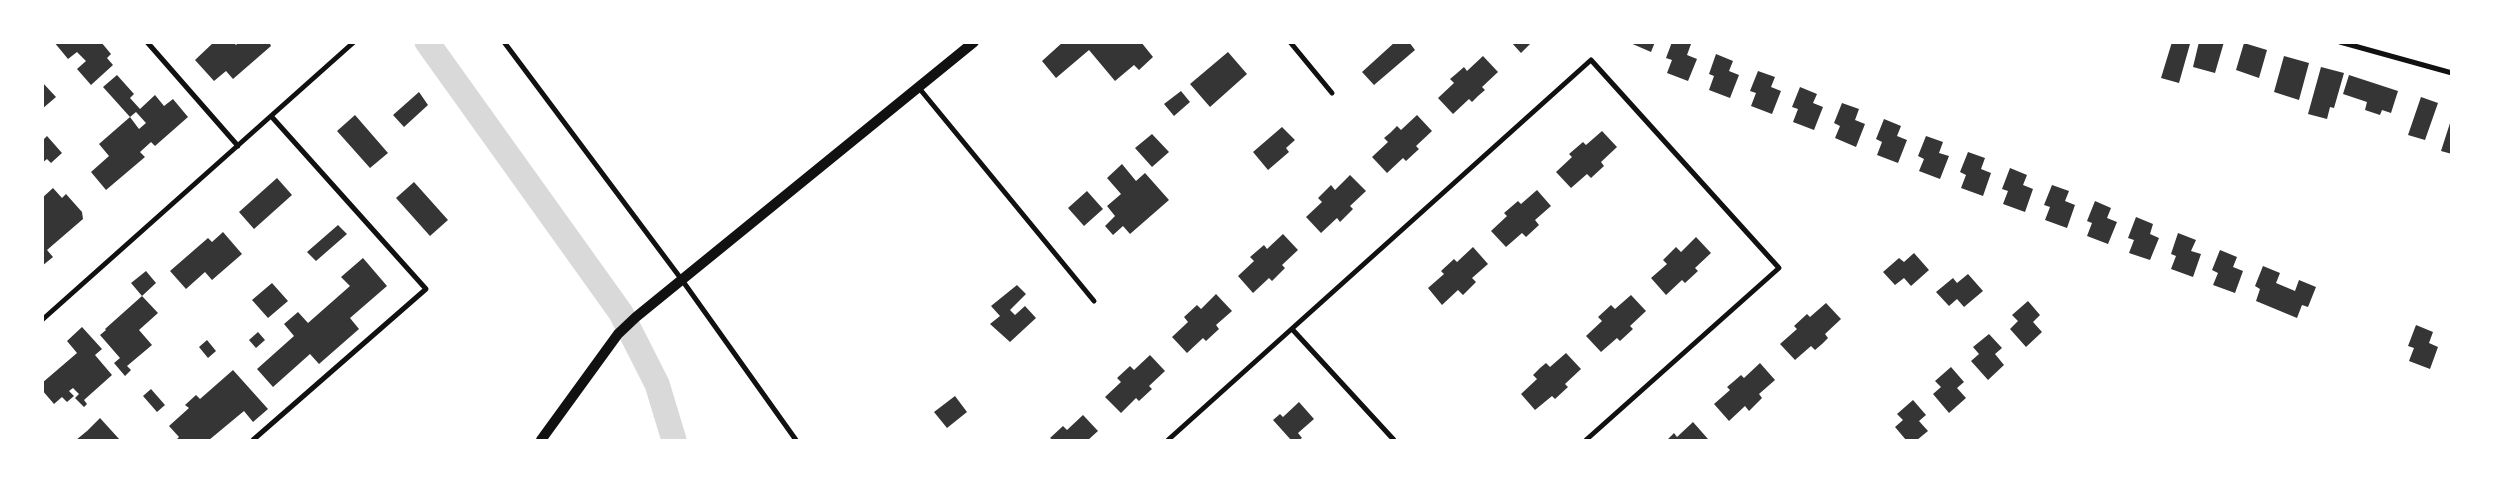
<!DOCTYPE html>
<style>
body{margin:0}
#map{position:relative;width:2494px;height:483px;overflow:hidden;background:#fff;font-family:Commissioner,sans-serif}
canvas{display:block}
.frame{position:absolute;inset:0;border:44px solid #fff;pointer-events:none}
</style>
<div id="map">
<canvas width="2494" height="483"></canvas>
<div class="frame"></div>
</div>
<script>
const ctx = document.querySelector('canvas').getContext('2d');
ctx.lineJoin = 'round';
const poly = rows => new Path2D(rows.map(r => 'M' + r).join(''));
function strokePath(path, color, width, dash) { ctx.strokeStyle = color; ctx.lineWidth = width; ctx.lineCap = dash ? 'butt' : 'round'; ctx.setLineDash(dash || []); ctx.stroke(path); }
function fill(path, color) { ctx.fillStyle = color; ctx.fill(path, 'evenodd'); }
const canal = poly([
 [427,42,621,313,657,384,674,440]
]);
const building = poly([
 [54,42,101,42,111,54,107,58,113,65,91,85,77,69,86,61,77,52,68,59],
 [214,42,233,42,236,45,239,42,269,42,271,46,233,79,226,71,214,81,195,60],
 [1063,42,1141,42,1153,57,1139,70,1134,65,1115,81,1089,50,1056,78,1042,61],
 [1395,42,1409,42,1415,50,1374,85,1362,72],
 [1511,42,1532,42,1521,53],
 [1628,42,1655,42,1651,52],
 [1672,42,1691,44,1687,55,1697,59,1688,81,1667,73,1672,60,1666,58],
 [2172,42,2190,44,2179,83,2161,78],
 [2199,42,2224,42,2215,73,2193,67],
 [2244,43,2267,50,2259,78,2236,70],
 [1228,52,1247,74,1210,107,1190,84],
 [1716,54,1733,61,1729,71,1739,75,1730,98,1709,90,1714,76,1709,74],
 [1483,56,1498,72,1482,87,1485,90,1478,96,1472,102,1469,99,1453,114,1438,98,1454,83,1450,79,1456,74,1464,67,1467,71],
 [2284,56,2309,63,2299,100,2274,92],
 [2321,67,2344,73,2334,108,2330,107,2327,119,2308,114],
 [1758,71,1775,77,1771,87,1781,91,1772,114,1751,106,1756,93,1750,91],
 [117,75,134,94,130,98,140,109,155,95,164,106,173,99,188,117,155,146,151,142,140,152,145,157,106,190,91,172,109,156,99,144,130,117,103,87],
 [136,112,146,123,139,129,130,117],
 [2349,75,2398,91,2391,113,2382,110,2380,115,2365,110,2367,102,2343,94],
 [42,82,56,97,42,109],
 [1800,87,1817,94,1813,103,1823,107,1814,130,1793,122,1798,109,1792,107],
 [1181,91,1190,102,1174,116,1164,104],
 [419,92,428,105,404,127,393,115],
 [2421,97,2438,103,2425,140,2408,135],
 [1842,103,1859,109,1855,120,1865,124,1856,147,1835,138,1840,126,1834,123],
 [355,115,388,153,370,168,337,131],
 [1417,115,1432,131,1416,146,1419,149,1406,161,1403,158,1387,173,1372,157,1388,142,1384,138,1390,133,1397,126,1401,130],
 [1884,119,1901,126,1897,136,1907,140,1898,163,1877,155,1882,142,1876,139],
 [2451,120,2452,120,2452,154,2441,151],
 [1282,127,1295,140,1286,148,1289,152,1268,170,1253,152],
 [1602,131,1617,147,1601,162,1604,166,1591,178,1587,174,1571,188,1556,172,1572,157,1569,154,1583,142,1586,145],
 [1152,134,1169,152,1152,167,1135,148],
 [47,136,62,153,51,163,47,159,42,163,42,141],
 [1926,136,1943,142,1939,153,1949,156,1940,179,1919,171,1924,159,1918,156],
 [1968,152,1985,158,1981,169,1991,173,1983,196,1961,188,1966,175,1960,172],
 [1122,164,1136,181,1145,173,1169,200,1130,234,1123,226,1113,235,1105,226,1115,216,1107,206,1121,194,1107,178],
 [2010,168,2027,175,2023,185,2033,189,2025,212,2003,204,2008,191,2002,189],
 [1350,175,1366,191,1350,206,1353,209,1340,222,1337,218,1321,233,1306,217,1322,202,1318,198,1331,185,1335,190],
 [277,178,292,195,254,229,239,212],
 [414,182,448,220,430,236,396,198],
 [2052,185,2069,191,2065,201,2075,205,2067,228,2045,220,2050,207,2044,205],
 [53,188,62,198,66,194,82,212,83,219,47,250,53,257,42,266,42,198],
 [1537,190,1551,206,1535,220,1539,225,1526,237,1522,233,1506,247,1491,231,1507,216,1504,213,1518,201,1521,204],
 [1087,191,1103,209,1084,226,1068,208],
 [2095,201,2111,208,2107,218,2117,222,2108,244,2087,236,2092,223,2087,221],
 [2136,217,2153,224,2150,234,2159,238,2150,260,2129,253,2134,240,2128,238],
 [338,225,347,234,316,261,307,252],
 [223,232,242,254,212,280,205,272,186,289,170,271,208,238,212,242],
 [2178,233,2196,240,2191,251,2201,254,2193,277,2171,269,2176,256,2171,254],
 [1283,234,1298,250,1282,265,1285,268,1272,281,1269,278,1253,293,1238,276,1254,261,1250,257,1264,245,1267,249],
 [1696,237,1711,253,1695,268,1698,271,1685,283,1682,280,1666,295,1651,278,1667,264,1663,260,1676,247,1681,252],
 [1473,247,1488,264,1472,278,1476,282,1463,295,1458,290,1442,305,1428,288,1444,274,1441,271,1454,259,1457,262],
 [2220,250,2237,257,2233,267,2243,271,2235,293,2213,285,2218,273,2212,270],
 [1914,253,1929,270,1911,286,1904,278,1895,285,1883,272,1899,258,1904,262],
 [363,258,387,286,350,318,359,329,319,364,310,354,273,387,257,369,294,336,284,324,298,312,308,323,350,286,341,277],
 [2263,266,2280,273,2276,283,2295,291,2299,280,2316,287,2308,307,2302,305,2297,318,2256,301,2260,289,2255,286],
 [146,271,156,283,142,296,131,283],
 [1968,274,1983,291,1964,307,1957,299,1949,306,1936,292,1953,278,1957,283],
 [272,283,288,301,268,318,252,300],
 [1017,285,1026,294,1010,310,1015,315,1025,306,1036,318,1010,342,990,324,1000,316,991,306],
 [1216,294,1232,311,1216,325,1219,329,1206,341,1203,338,1187,353,1172,337,1188,322,1184,317,1197,305,1201,309],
 [1631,295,1646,311,1630,326,1633,329,1620,341,1617,338,1601,352,1586,336,1602,321,1598,317,1611,305,1615,309],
 [142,296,158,313,139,330,152,345,127,366,131,370,125,376,114,363,120,358,100,335,106,330,105,329],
 [2028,301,2040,315,2033,322,2042,332,2026,347,2010,329,2018,321,2012,315],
 [1826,303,1841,319,1825,334,1828,338,1822,344,1815,350,1811,346,1795,360,1780,344,1797,329,1794,326,1807,314,1810,317],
 [2416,325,2433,332,2429,343,2438,347,2430,369,2409,361,2414,348,2408,346],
 [82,327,102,349,95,355,112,375,84,400,87,404,84,407,75,398,79,394,73,388,69,391,74,396,67,402,62,397,54,404,42,390,42,383,77,353,67,341],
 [258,332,265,340,256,348,249,340],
 [1989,334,2002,348,1995,354,2004,365,1988,380,1971,361,1979,354,1973,347],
 [207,340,216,351,208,358,199,347],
 [1566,353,1581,369,1565,384,1568,387,1555,399,1552,396,1535,410,1521,394,1537,379,1533,375,1540,368,1546,363,1550,367],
 [1150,355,1165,371,1149,386,1152,389,1139,401,1136,398,1121,413,1105,397,1121,382,1117,378,1130,366,1134,370],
 [1760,363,1775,380,1759,394,1762,398,1749,411,1745,406,1729,421,1714,404,1730,390,1727,387,1733,382,1741,375,1744,378],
 [1951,367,1964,382,1957,388,1966,398,1949,413,1933,394,1941,387,1935,381],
 [233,370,268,409,253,422,244,411,209,440,176,440,179,437,169,426,189,408,185,405,196,395,200,399],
 [151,389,165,405,157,412,143,396],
 [955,396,967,412,947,428,934,412],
 [1913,400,1926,415,1919,421,1928,431,1917,440,1906,440,1895,427,1903,420,1897,414],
 [1299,402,1314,419,1298,433,1302,438,1299,440,1291,440,1273,420,1280,414,1283,417],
 [1083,415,1098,431,1088,440,1053,440,1050,438,1063,426,1067,430],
 [100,418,120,440,76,440,87,431],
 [1693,422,1708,439,1706,440,1667,440,1674,433,1677,437]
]);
const minor = poly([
 [147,42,238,146],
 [504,42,682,280,796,440],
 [1290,42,1332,93],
 [2340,42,2452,73],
 [919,88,1094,301],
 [42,320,354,42],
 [1292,329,1394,440],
 [253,440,426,289,271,116],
 [1168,440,1591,60,1779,268,1586,440]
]);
const secondary = poly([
 [541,440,618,334,636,317,974,42]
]);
strokePath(canal, '#d9d9d9', 25);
fill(building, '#353535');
strokePath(minor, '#111', 5);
strokePath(secondary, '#111', 10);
</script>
